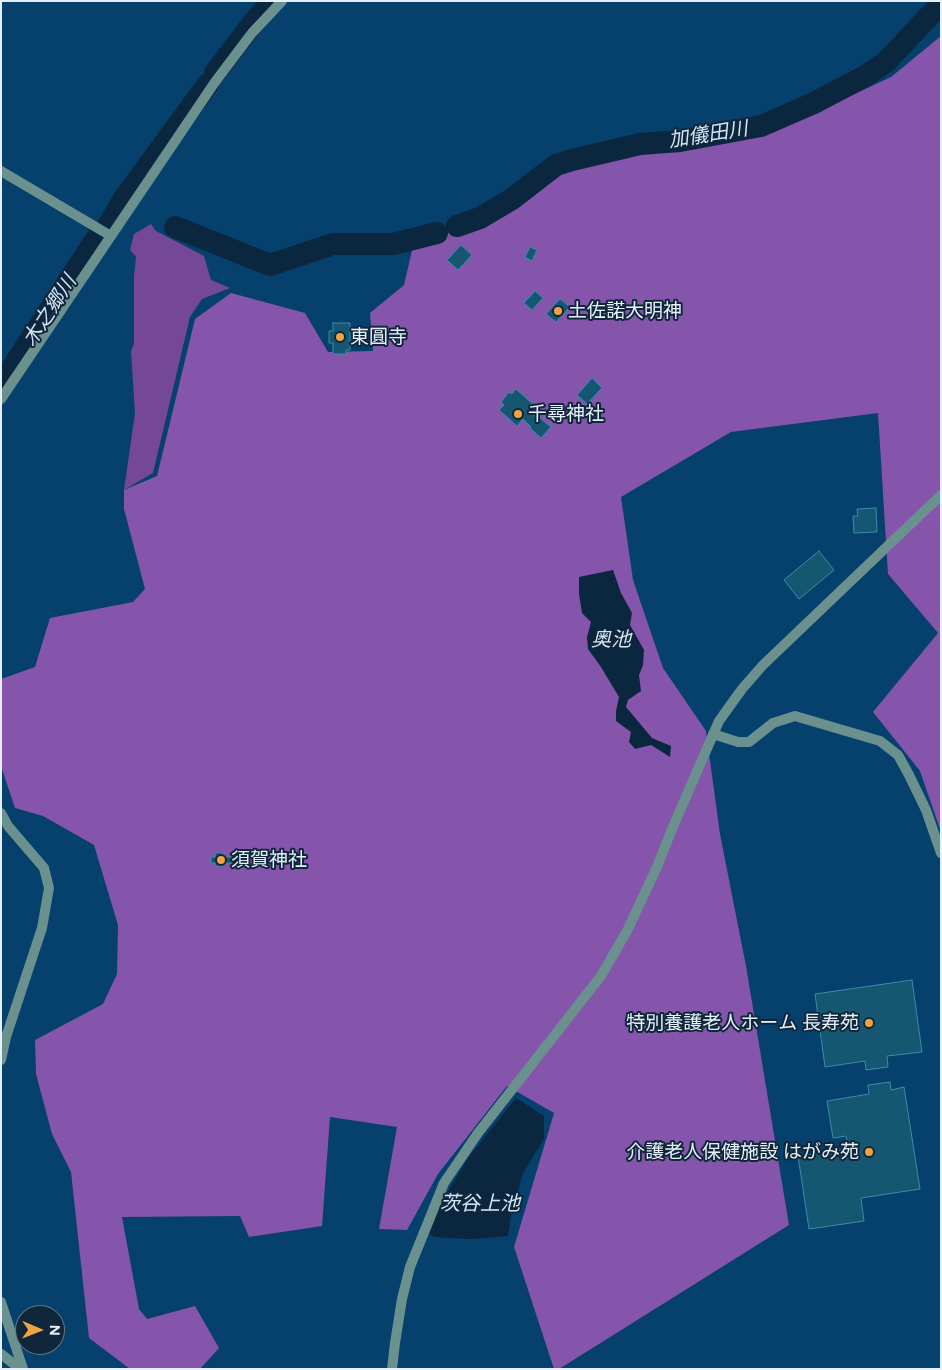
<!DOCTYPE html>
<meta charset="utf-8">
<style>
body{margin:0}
#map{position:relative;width:942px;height:1370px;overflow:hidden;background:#06406c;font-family:Figtree,sans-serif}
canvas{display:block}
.frame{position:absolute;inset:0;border:2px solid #e6f0fb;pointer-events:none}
.north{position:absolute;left:15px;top:1305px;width:50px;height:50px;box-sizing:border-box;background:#10263a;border:1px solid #667787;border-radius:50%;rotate:91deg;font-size:14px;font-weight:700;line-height:20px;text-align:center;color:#e6f0fb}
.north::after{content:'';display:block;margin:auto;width:18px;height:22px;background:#f3a442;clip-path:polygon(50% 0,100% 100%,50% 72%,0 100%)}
</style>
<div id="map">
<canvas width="942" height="1370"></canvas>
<div class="frame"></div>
<div class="north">N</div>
</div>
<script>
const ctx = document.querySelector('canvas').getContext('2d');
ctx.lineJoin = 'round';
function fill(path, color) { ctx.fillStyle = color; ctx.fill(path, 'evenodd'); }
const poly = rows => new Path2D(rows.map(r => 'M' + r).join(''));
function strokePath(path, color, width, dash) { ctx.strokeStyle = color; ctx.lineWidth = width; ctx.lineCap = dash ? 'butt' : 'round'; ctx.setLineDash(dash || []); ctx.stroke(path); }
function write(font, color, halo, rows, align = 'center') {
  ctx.font = font + ' Figtree,"Noto Sans JP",sans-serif'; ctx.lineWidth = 4; ctx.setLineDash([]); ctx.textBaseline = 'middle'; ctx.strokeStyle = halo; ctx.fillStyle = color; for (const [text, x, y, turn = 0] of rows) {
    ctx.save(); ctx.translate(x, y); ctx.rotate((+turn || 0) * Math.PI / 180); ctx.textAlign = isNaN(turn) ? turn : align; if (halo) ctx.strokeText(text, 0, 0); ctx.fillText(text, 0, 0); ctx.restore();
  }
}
const green = poly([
 [151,224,156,231,204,256,211,280,230,288,202,299,190,317,153,473,124,490,135,413,131,351,134,344,134,276,136,257,130,250,134,234]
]);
const forest = poly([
 [941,36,941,832,920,771,873,712,938,633,888,574,878,413,731,432,621,497,633,580,663,668,706,731,720,834,746,966,789,1225,559,1369,554,1369,514,1247,554,1113,507,1086,438,1174,407,1230,379,1229,397,1127,330,1117,322,1226,249,1237,240,1216,122,1217,139,1309,147,1319,195,1306,219,1348,200,1369,130,1369,89,1338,71,1172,52,1134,36,1074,35,1040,103,1004,117,974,118,925,94,845,43,816,15,808,1,766,1,679,35,667,50,618,133,602,145,589,124,509,124,490,157,476,195,319,231,293,305,313,328,352,373,351,370,313,404,285,413,246,506,208,553,177,614,156,769,134,891,77]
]);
const water = poly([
 [613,570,621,593,632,613,630,625,644,650,643,665,639,675,641,691,628,700,626,707,652,738,671,746,670,757,651,745,635,749,629,742,631,732,616,721,616,711,619,697,601,667,588,649,587,637,591,622,582,613,579,594,579,577],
 [516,1098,544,1116,544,1139,523,1173,511,1216,508,1236,471,1239,434,1237,428,1233,445,1196,471,1154]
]);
const river = poly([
 [215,73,256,19,273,1],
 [108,226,123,200,208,84],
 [457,226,480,218,512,199,556,165,572,160,640,144,680,141,761,126,814,103,867,75,886,62,934,11,941,5],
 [175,227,270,265,333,244,393,244,437,233],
 [1,385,98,236]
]);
const building = poly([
 [461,245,472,255,458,270,447,260,461,245],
 [530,247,537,250,532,261,525,257,530,247],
 [535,291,543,298,532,310,524,303,535,291],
 [560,299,570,307,556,322,546,314,560,299],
 [333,323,350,323,350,350,346,350,346,354,333,354,333,343,329,343,329,331,333,331,333,323],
 [592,378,602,388,587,404,577,395,592,378],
 [516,389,535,406,530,412,538,419,539,417,551,427,541,438,530,428,531,427,523,419,517,426,499,410,504,405,501,402,509,392,512,394,516,389],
 [876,508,877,532,854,533,853,516,858,516,857,509,876,508],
 [819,551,834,570,799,599,784,580,819,551],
 [215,853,223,853,223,857,232,857,232,863,223,863,223,866,215,866,215,863,211,863,211,857,215,857,215,853],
 [912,980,922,1052,887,1056,888,1067,866,1070,865,1061,825,1067,815,994,912,980],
 [890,1082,891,1090,904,1087,920,1189,861,1198,864,1221,809,1229,798,1156,848,1149,846,1136,833,1138,827,1101,869,1094,868,1085,890,1082]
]);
const minor = poly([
 [1,171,111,236],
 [1,399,215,82,252,33,282,1],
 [713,734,738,742,749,742,773,723,795,716,880,741,898,755,909,775,926,810,941,853],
 [1,813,8,826,44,868,49,888,42,928,6,1037,1,1060],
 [1,1302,23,1369],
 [1,1354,20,1369]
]);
const tertiary = poly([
 [392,1369,395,1343,402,1299,410,1267,444,1183,478,1133,601,976,627,931,657,867,672,829,719,721,742,689,763,665,941,495]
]);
const markers = [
 [558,311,5,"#f3a442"],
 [340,337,5,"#f3a442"],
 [518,414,5,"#f3a442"],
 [221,860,5,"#f3a442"],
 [869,1023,5,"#f3a442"],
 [869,1152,5,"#f3a442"]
];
const poiNames = [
 ["土佐諾大明神",568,311],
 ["東圓寺",350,337],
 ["千尋神社",528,414],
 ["須賀神社",231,860],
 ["特別養護老人ホーム 長寿苑",859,1023,"right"],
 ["介護老人保健施設 はがみ苑",859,1152,"right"]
];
const waterNames = [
 ["加儀田川",708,135,-9],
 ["木之郷川",50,311,-57],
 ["奥池",611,640],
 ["茨谷上池",480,1204]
];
fill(green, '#744896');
fill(forest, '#8554ab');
fill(water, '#0b263f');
strokePath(river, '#0b263f', 22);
fill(building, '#155770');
strokePath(building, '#398cae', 1);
strokePath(minor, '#6b918e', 10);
strokePath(tertiary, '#6b918e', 10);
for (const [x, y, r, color] of markers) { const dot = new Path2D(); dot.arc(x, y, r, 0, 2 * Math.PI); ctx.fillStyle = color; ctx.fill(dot); strokePath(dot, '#10263a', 2); }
write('19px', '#e6f0fb', '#10263a', poiNames, 'left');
write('italic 20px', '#d2e6fa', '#10263a', waterNames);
</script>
